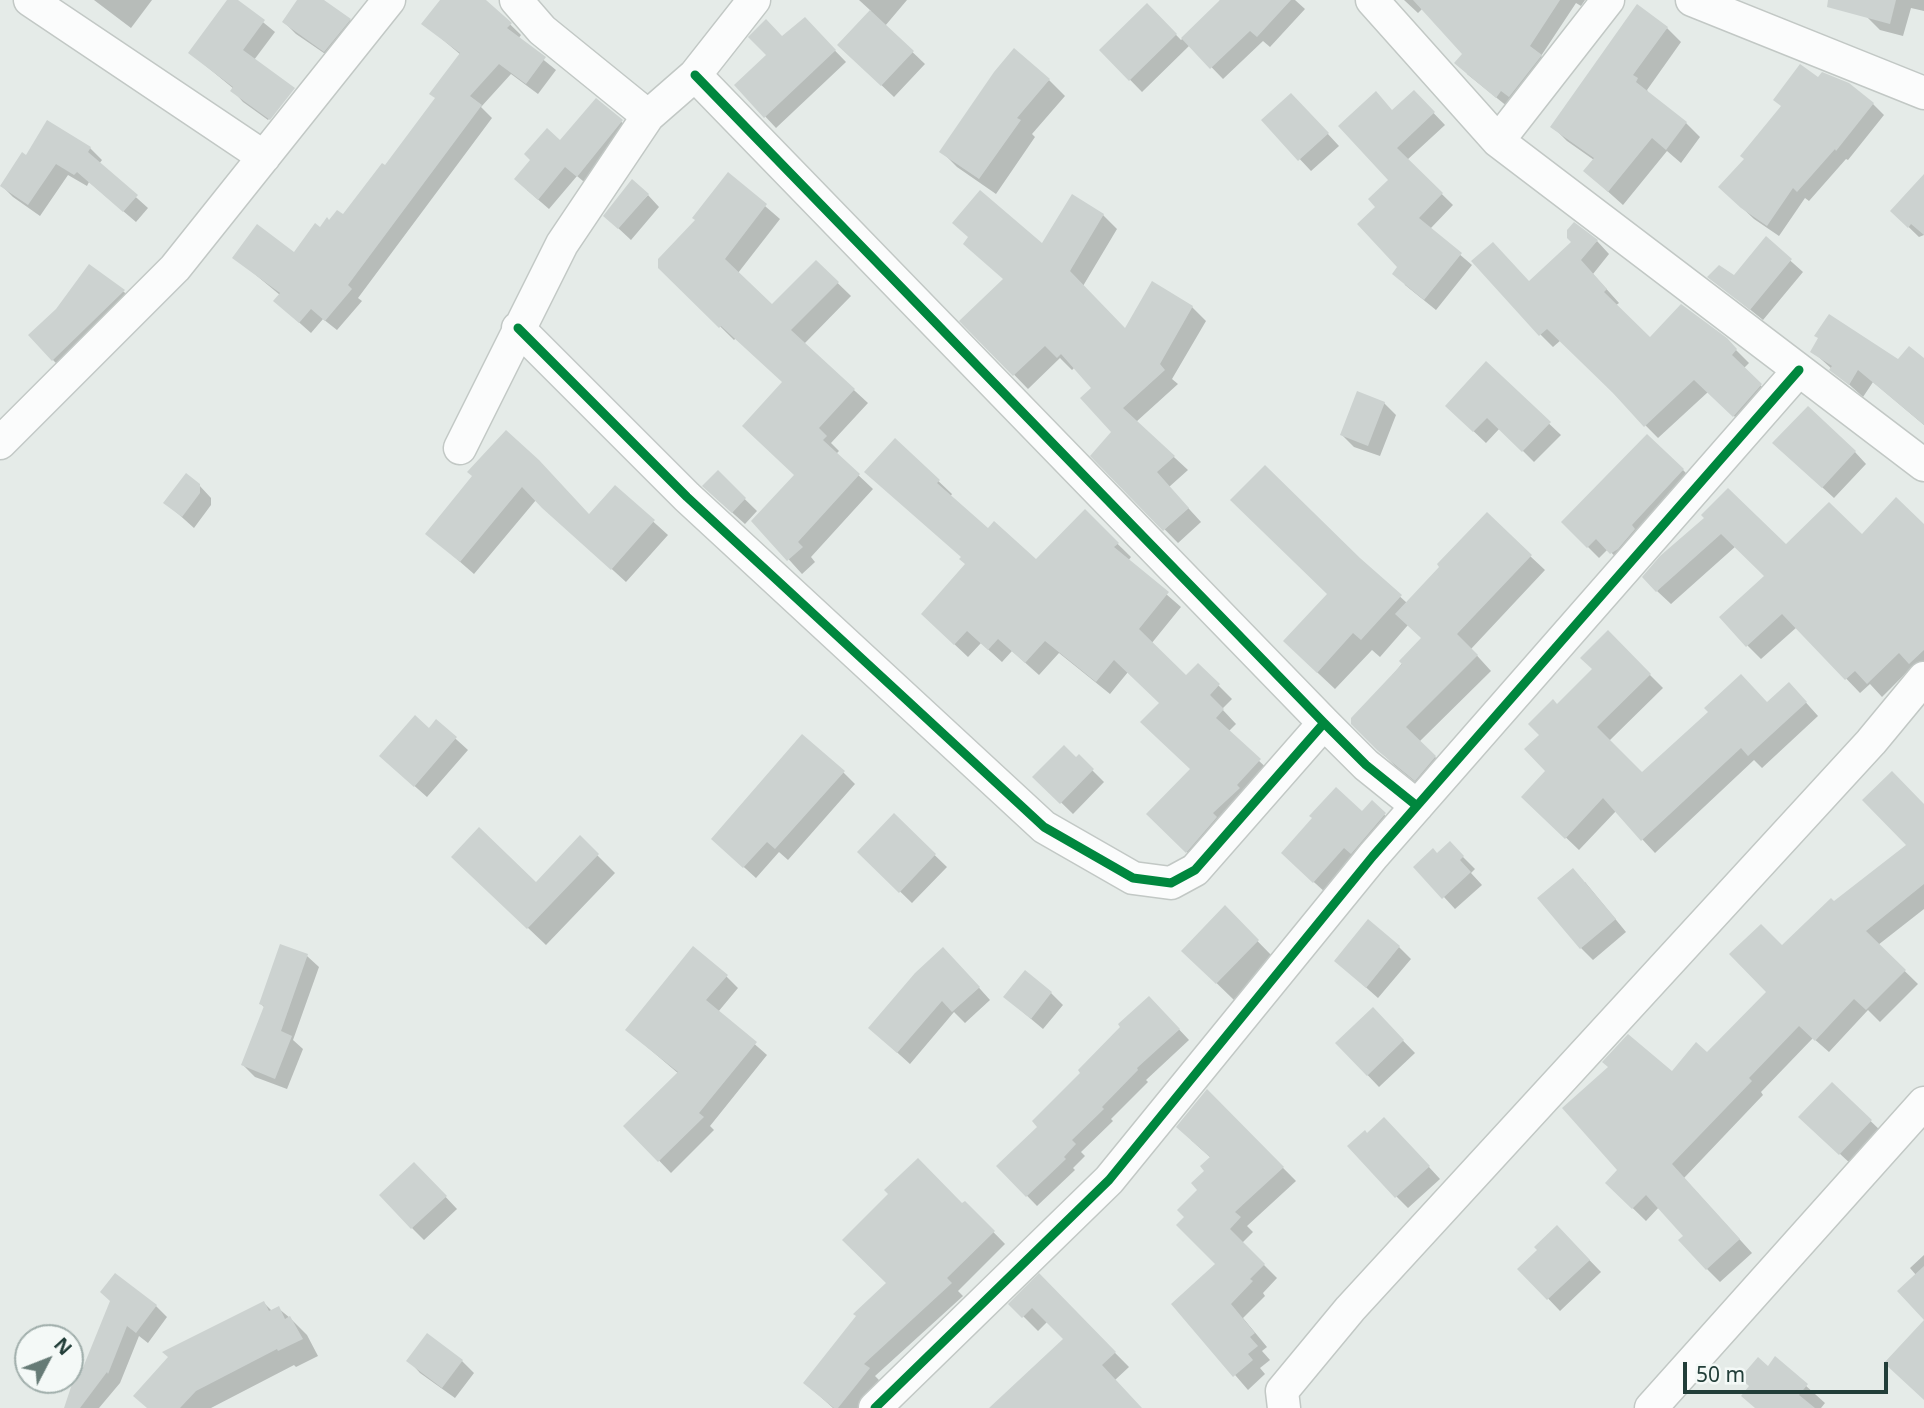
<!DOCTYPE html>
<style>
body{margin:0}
#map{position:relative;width:1924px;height:1408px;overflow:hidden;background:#e5ebe8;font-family:"Noto Sans",sans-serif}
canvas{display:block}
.north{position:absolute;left:14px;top:1324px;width:70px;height:70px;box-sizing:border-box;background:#f4f9f7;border:2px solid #a0aeab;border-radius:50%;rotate:48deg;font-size:19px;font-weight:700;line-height:28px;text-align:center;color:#223e39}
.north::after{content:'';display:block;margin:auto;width:24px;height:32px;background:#667b76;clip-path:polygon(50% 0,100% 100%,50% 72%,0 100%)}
.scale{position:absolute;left:1683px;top:1362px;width:205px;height:32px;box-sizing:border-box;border:4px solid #223e39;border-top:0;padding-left:9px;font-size:21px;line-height:24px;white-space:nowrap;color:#223e39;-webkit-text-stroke:5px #f4f9f7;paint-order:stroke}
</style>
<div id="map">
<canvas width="1924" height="1408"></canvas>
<div class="north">N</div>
<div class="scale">50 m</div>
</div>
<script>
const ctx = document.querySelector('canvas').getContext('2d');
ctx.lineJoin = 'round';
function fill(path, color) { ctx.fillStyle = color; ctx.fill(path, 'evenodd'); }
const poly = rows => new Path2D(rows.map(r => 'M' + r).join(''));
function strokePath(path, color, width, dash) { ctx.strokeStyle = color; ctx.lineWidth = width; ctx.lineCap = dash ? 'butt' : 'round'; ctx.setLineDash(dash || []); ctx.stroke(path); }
const shadow = poly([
 [94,0,152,0,131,28],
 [229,0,236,0,275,32,254,60,293,89,268,120,243,102,233,91,234,89,190,53],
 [299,0,320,0,350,20,361,32,337,62,296,34,284,22],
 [442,0,485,0,521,35,518,39,556,70,538,94,511,74,481,107,492,118,358,298,362,301,337,330,323,319,311,333,275,301,280,295,234,257,294,254,320,229,344,216,385,168,437,99,461,55,424,24],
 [859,0,907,0,885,26,925,64,894,97,839,45,871,11],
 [1219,0,1295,0,1305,9,1270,47,1263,41,1223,79,1190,45,1142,92,1101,50,1147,5,1181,40,1221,1],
 [1404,0,1585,0,1581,6,1576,3,1541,56,1552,67,1508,107,1467,74,1464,55,1423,8,1418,13],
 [1872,0,1924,0,1924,11,1911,8,1903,36,1880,30,1867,17],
 [1667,28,1681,42,1647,90,1650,95,1686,123,1700,137,1681,163,1667,151,1623,205,1585,171,1594,160,1567,141,1552,126],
 [816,31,846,62,776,128,736,85,768,55,782,38],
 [1818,79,1873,104,1884,115,1848,160,1846,159,1809,201,1805,198,1779,236,1754,219,1720,187],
 [1049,80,1065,96,1032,134,1035,137,996,194,957,167,941,151],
 [295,91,305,100,281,130,270,122],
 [596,100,633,132,589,186,577,176,549,209,527,190,561,142],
 [1425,104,1445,125,1407,160,1453,205,1430,229,1472,265,1436,310,1405,285,1377,207,1391,180,1393,112],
 [1303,107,1339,146,1311,171,1263,120],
 [90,148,102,160,99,164,148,208,136,222,89,182,87,186,68,175,40,216,13,197,1,185,26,157],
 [729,175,780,219,738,273,772,307,816,262,851,296,804,344,868,403,831,443,839,451,836,454,873,489,811,557,815,562,802,574,754,521,796,476,784,383,736,338,734,340,660,267,697,220],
 [1924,177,1924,235,1919,237,1892,211],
 [648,195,659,207,631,240,617,227],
 [1072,196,1103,215,1117,229,1083,286,1125,331,1192,307,1206,321,1172,379,1178,384,1136,422,1188,470,1169,487,1201,522,1178,543,1093,456,1114,432,1093,388,1075,367,1072,370,1060,358,1028,389,962,321,1042,246],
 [1766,239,1803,272,1763,320,1710,277,1734,278],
 [1597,241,1609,254,1593,274,1619,303,1615,306,1650,339,1726,340,1749,363,1743,369,1774,398,1747,428,1708,392,1658,438,1561,340,1553,347,1540,334,1529,283],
 [90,266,124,292,136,303,64,371,53,360,57,311],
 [1812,351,1898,361,1924,360,1924,425,1873,382,1863,397],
 [1486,364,1561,435,1534,462,1500,428,1486,443,1447,406],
 [1384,403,1396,415,1380,456,1354,447,1342,435],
 [506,432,590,516,615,487,668,535,626,582,536,500,474,574,428,534,474,476],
 [896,441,952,494,950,497,988,530,1036,562,1085,512,1131,557,1128,561,1181,607,1151,644,1186,678,1198,665,1232,699,1222,709,1236,724,1228,732,1273,774,1200,865,1148,814,1192,770,1161,703,1128,672,1110,694,1059,653,1039,675,1012,651,1002,662,981,643,968,657,936,627,968,565],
 [1855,452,1866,464,1834,498,1786,454],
 [1683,470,1694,481,1622,564,1608,549,1599,558,1563,522],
 [718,473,757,511,745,524,716,498],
 [199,485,211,498,211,505,194,528,166,503],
 [1706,518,1786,546,1924,526,1924,676,1913,666,1882,697,1870,684,1860,693,1797,627,1761,659,1747,645,1766,576,1736,546,1671,604,1657,591],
 [1530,556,1545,570,1471,649,1491,671,1419,742,1450,771,1430,794,1395,766,1353,723,1423,638,1408,625,1380,657,1372,650,1335,689,1303,659,1359,559,1407,603],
 [1608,633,1663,688,1609,741,1642,775,1767,704,1801,697,1818,716,1762,768,1754,760,1655,853,1616,811,1579,850,1536,809,1547,771,1542,735,1557,706,1595,669],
 [436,721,468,750,427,797,393,767],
 [1079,757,1104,782,1073,814,1035,777],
 [843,772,855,784,788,860,779,852,756,878,725,850],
 [1372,803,1396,826,1326,893,1295,865,1362,814],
 [1924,806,1924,909,1878,945,1918,984,1880,1022,1868,1010,1829,1052,1813,1038,1761,1092,1763,1095,1684,1178,1752,1253,1720,1282,1707,1269,1685,1236,1659,1207,1646,1221,1607,1183,1619,1170,1672,1073,1707,1054,1768,992,1782,947,1909,845],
 [894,816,947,867,912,903,859,852],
 [580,838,615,873,546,945,471,874,537,884],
 [1450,844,1475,869,1471,873,1482,885,1455,909,1444,897,1438,855],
 [1585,882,1626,932,1593,960,1581,948],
 [1225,908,1275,959,1235,1001,1202,969],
 [1399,947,1411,959,1378,998,1336,961],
 [307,956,319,967,293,1040,303,1049,287,1089,255,1077,243,1065,265,1008,261,1004],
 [955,961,990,1000,965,1023,954,1012,910,1064,870,1028],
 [726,976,738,988,718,1012,767,1055,710,1126,714,1130,671,1173,626,1126,679,1074,627,1030],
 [1051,993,1063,1005,1043,1029,1005,997],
 [1160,1009,1189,1040,1146,1080,1148,1082,1111,1119,1113,1121,1081,1152,1085,1156,1073,1168,1075,1170,1037,1206,998,1166],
 [1373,1010,1415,1053,1379,1087,1337,1043],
 [1832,1084,1883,1133,1852,1165,1813,1129],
 [1207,1091,1296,1181,1247,1226,1253,1232,1242,1243,1277,1278,1263,1293,1265,1296,1243,1318,1267,1347,1262,1351,1270,1360,1260,1368,1265,1374,1248,1390,1174,1304,1218,1264,1186,1217,1211,1158,1191,1140],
 [1396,1131,1440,1179,1408,1208,1396,1196,1368,1135],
 [426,1176,457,1209,424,1240,412,1228],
 [965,1203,1005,1244,958,1291,963,1296,875,1376,880,1381,859,1408,833,1408,805,1383,889,1283],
 [1569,1239,1601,1272,1560,1311,1520,1269],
 [1924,1255,1924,1317,1916,1275,1910,1268],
 [1039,1276,1129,1367,1115,1380,1141,1408,994,1408,1065,1339,1048,1321,1038,1331,1011,1304],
 [112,1302,156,1306,167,1317,148,1343,139,1336,120,1383,99,1408,66,1408,83,1373],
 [264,1303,272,1311,278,1308,290,1318,307,1335,318,1356,296,1367,294,1365,211,1408,148,1408],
 [1776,1359,1825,1403,1821,1408,1756,1408,1768,1368],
 [409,1361,462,1361,474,1373,455,1398,420,1373]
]);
const building = poly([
 [227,0,238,0,265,20,243,50,295,88,270,120,230,91,233,87,188,53],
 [297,0,324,0,351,19,324,52,282,22],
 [440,0,486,0,512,23,507,28,546,57,526,84,499,64,470,96,482,105,348,285,352,289,325,321,311,309,299,323,273,301,280,293,232,258,257,224,294,252,315,223,320,227,327,217,329,220,337,210,343,214,382,163,385,165,435,98,429,94,460,53,421,24],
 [1220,0,1291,0,1257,37,1250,31,1210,69,1181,38],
 [1413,0,1560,0,1530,46,1542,55,1509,97,1501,91,1496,98,1454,63,1462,54],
 [1828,0,1896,0,1890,24,1827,7],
 [1147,3,1177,34,1129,81,1099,50],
 [1637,4,1668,27,1633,75,1638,78,1636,82,1687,122,1666,150,1652,138,1608,192,1583,171,1594,158,1550,127],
 [870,10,914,51,881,86,837,45],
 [805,17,836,50,764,118,734,85,766,55,748,37,766,19,782,36],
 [1014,48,1050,79,1017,118,1021,120,979,179,939,152,994,72],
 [1800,64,1818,77,1822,72,1849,83,1874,103,1836,151,1835,149,1797,192,1793,188,1767,226,1741,208,1718,187,1744,159,1740,156,1781,106,1773,100],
 [1414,90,1435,112,1397,148,1443,193,1419,218,1462,253,1424,300,1392,274,1397,267,1357,224,1375,207,1368,199,1388,180,1338,126,1376,91,1392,110],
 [1291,93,1329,133,1298,161,1261,120],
 [596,98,623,120,577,177,565,167,538,200,514,179,530,160,524,154,547,128,560,140],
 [47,120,91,147,88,152,138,195,123,212,77,172,74,175,56,164,28,205,0,186,22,152,26,155],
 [728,172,767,204,725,259,772,304,816,260,839,282,791,330,855,389,819,428,827,436,823,440,860,474,798,542,803,547,787,561,751,521,794,475,742,426,782,382,721,326,719,328,658,268,658,259,695,220,692,218],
 [1924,174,1924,235,1911,224,1908,228,1890,211],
 [632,179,649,194,618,229,603,216],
 [980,190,1042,243,1072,194,1104,214,1070,271,1125,328,1152,281,1193,306,1160,364,1165,370,1123,408,1175,456,1157,472,1189,508,1163,531,1090,456,1111,432,1080,398,1091,388,1061,354,1057,358,1045,346,1013,376,959,321,1003,279,963,244,968,237,952,223],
 [1574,222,1598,240,1581,260,1607,289,1604,292,1650,337,1681,304,1727,338,1737,349,1732,355,1762,384,1733,417,1694,380,1644,427,1613,393,1547,329,1539,336,1471,261,1493,242,1529,281,1571,242,1567,238,1567,230],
 [1766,236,1792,259,1750,310,1707,277,1719,265,1734,275],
 [89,264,125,290,52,361,28,335,56,309],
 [1829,314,1898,359,1909,346,1924,358,1924,425,1858,370,1849,385,1829,370,1832,366,1810,352,1818,338,1814,336],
 [1486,361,1551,422,1522,452,1487,418,1473,432,1445,406],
 [1357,391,1385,402,1368,446,1340,435],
 [1808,406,1856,451,1822,488,1772,443],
 [506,430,539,460,589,514,615,485,655,520,611,570,542,508,522,487,460,562,425,534,472,476,467,472],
 [1647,434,1684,469,1632,525,1635,529,1618,549,1610,554,1596,539,1587,548,1561,522],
 [895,438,940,480,937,483,988,528,994,521,1036,559,1085,509,1119,543,1114,547,1169,592,1139,629,1186,675,1198,663,1220,684,1210,695,1224,709,1216,718,1261,759,1237,785,1240,788,1213,813,1217,817,1186,853,1146,814,1190,769,1140,722,1159,703,1114,660,1096,682,1045,641,1025,663,998,639,988,650,967,631,954,645,921,614,965,564,959,559,961,557,864,472],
 [1265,465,1360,558,1402,595,1361,640,1353,633,1317,673,1283,641,1327,594,1230,500],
 [718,470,746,498,732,513,702,486],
 [186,473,200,484,200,493,182,517,163,503],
 [1728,488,1786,544,1829,502,1862,534,1896,497,1924,524,1924,650,1909,664,1899,653,1867,684,1855,671,1845,680,1782,614,1746,647,1719,617,1764,576,1721,534,1656,592,1642,577,1660,556,1704,518,1701,515],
 [1487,512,1532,555,1457,634,1478,655,1406,727,1436,756,1415,781,1378,751,1351,724,1351,718,1402,664,1399,661,1421,638,1395,614,1439,567,1437,564],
 [1608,630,1651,674,1597,727,1642,772,1708,712,1704,708,1741,674,1767,702,1789,682,1807,702,1748,756,1741,748,1641,841,1603,798,1565,839,1521,797,1545,771,1524,749,1539,735,1528,724,1553,699,1557,704,1592,669,1580,658],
 [415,715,429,728,436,719,457,737,414,787,379,756],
 [802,734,845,771,775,849,767,842,743,868,711,839],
 [1064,745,1076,757,1079,754,1094,769,1060,804,1032,777],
 [1892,771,1924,804,1924,884,1866,931,1906,970,1866,1010,1854,999,1815,1041,1799,1026,1749,1078,1752,1081,1672,1164,1740,1239,1706,1270,1678,1240,1683,1236,1646,1195,1632,1209,1605,1183,1617,1170,1562,1108,1608,1067,1602,1062,1628,1034,1672,1071,1696,1042,1707,1052,1766,992,1729,954,1761,924,1782,945,1831,898,1834,901,1906,845,1862,800],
 [1336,787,1362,811,1372,800,1386,813,1351,854,1344,848,1313,883,1281,853,1312,818,1309,816],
 [894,813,936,854,899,893,857,852],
 [479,827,536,882,580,835,599,854,527,929,451,857],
 [1450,841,1464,856,1460,860,1471,872,1442,899,1413,867,1433,848,1437,853],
 [1573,868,1616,919,1580,949,1537,898],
 [1225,905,1259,940,1216,984,1181,951],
 [1368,919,1400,946,1366,988,1334,961],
 [280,944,308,954,281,1031,292,1036,275,1079,241,1065,264,1006,259,1004],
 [693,946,728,975,706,1000,757,1042,699,1113,704,1117,658,1162,623,1126,678,1072,625,1030],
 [943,947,980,987,952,1012,942,1001,897,1053,868,1028,915,973],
 [1025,970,1052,992,1031,1019,1003,997],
 [1149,996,1180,1029,1137,1068,1138,1070,1102,1107,1104,1109,1072,1140,1076,1144,1064,1157,1066,1159,1026,1197,996,1166,1037,1127,1032,1121,1080,1073,1078,1070,1120,1027,1118,1024],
 [1373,1007,1404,1040,1367,1076,1335,1043],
 [1832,1082,1872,1120,1839,1155,1798,1117],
 [1207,1089,1284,1167,1235,1212,1241,1217,1230,1229,1265,1264,1250,1279,1253,1281,1231,1304,1255,1333,1250,1337,1258,1346,1248,1354,1253,1360,1233,1377,1171,1304,1215,1264,1176,1225,1184,1217,1177,1210,1197,1190,1191,1183,1204,1171,1200,1166,1210,1157,1176,1127],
 [1384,1117,1430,1166,1395,1198,1347,1146,1365,1130,1367,1133],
 [918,1158,962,1203,965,1201,995,1231,947,1278,952,1283,864,1364,870,1368,838,1408,834,1408,803,1383,856,1316,853,1314,886,1283,842,1240,888,1194,884,1190],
 [414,1162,447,1196,411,1229,379,1195],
 [1557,1225,1590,1260,1547,1300,1517,1269,1537,1250,1534,1247],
 [1924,1266,1924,1320,1897,1291],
 [115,1273,157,1305,136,1333,127,1326,108,1374,107,1372,80,1408,64,1408,77,1369,82,1370,110,1301,100,1292],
 [1039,1273,1116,1352,1102,1365,1142,1408,989,1408,1063,1339,1032,1308,1022,1318,1008,1304],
 [264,1301,269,1311,279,1306,285,1319,290,1316,303,1339,278,1351,277,1349,196,1391,180,1408,147,1408,133,1396,168,1357,162,1352],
 [1924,1320,1924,1400,1884,1363],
 [427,1333,463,1360,442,1388,406,1361],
 [1775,1356,1808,1384,1799,1395,1815,1408,1755,1408,1741,1396,1749,1386,1740,1378,1758,1357,1768,1366]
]);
const minor = poly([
 [30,0,264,157],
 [516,0,542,30,648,116],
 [1372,0,1498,141,1924,465],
 [1692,0,1924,93],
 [695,75,1324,723,1366,765,1417,806],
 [1498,141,1608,0],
 [518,328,687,497,1044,827,1133,878,1171,883,1195,870,1324,723],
 [0,443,175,268,389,0],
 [460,448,562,244,648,116,695,75,754,0],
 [875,1408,1109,1180,1373,856,1799,370],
 [1284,1408,1282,1391,1350,1309,1871,742,1924,678],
 [1651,1408,1924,1103]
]);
const cycleway = poly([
 [695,75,1324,723,1366,765,1417,806],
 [518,328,687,497,1044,827,1133,878,1171,883,1195,870,1324,723],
 [875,1408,1109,1180,1373,856,1799,370]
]);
fill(shadow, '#0003');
fill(building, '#ccd2d0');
strokePath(minor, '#c2c8c5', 35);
strokePath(minor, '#fbfcfc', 32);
strokePath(cycleway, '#00873e', 9);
</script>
